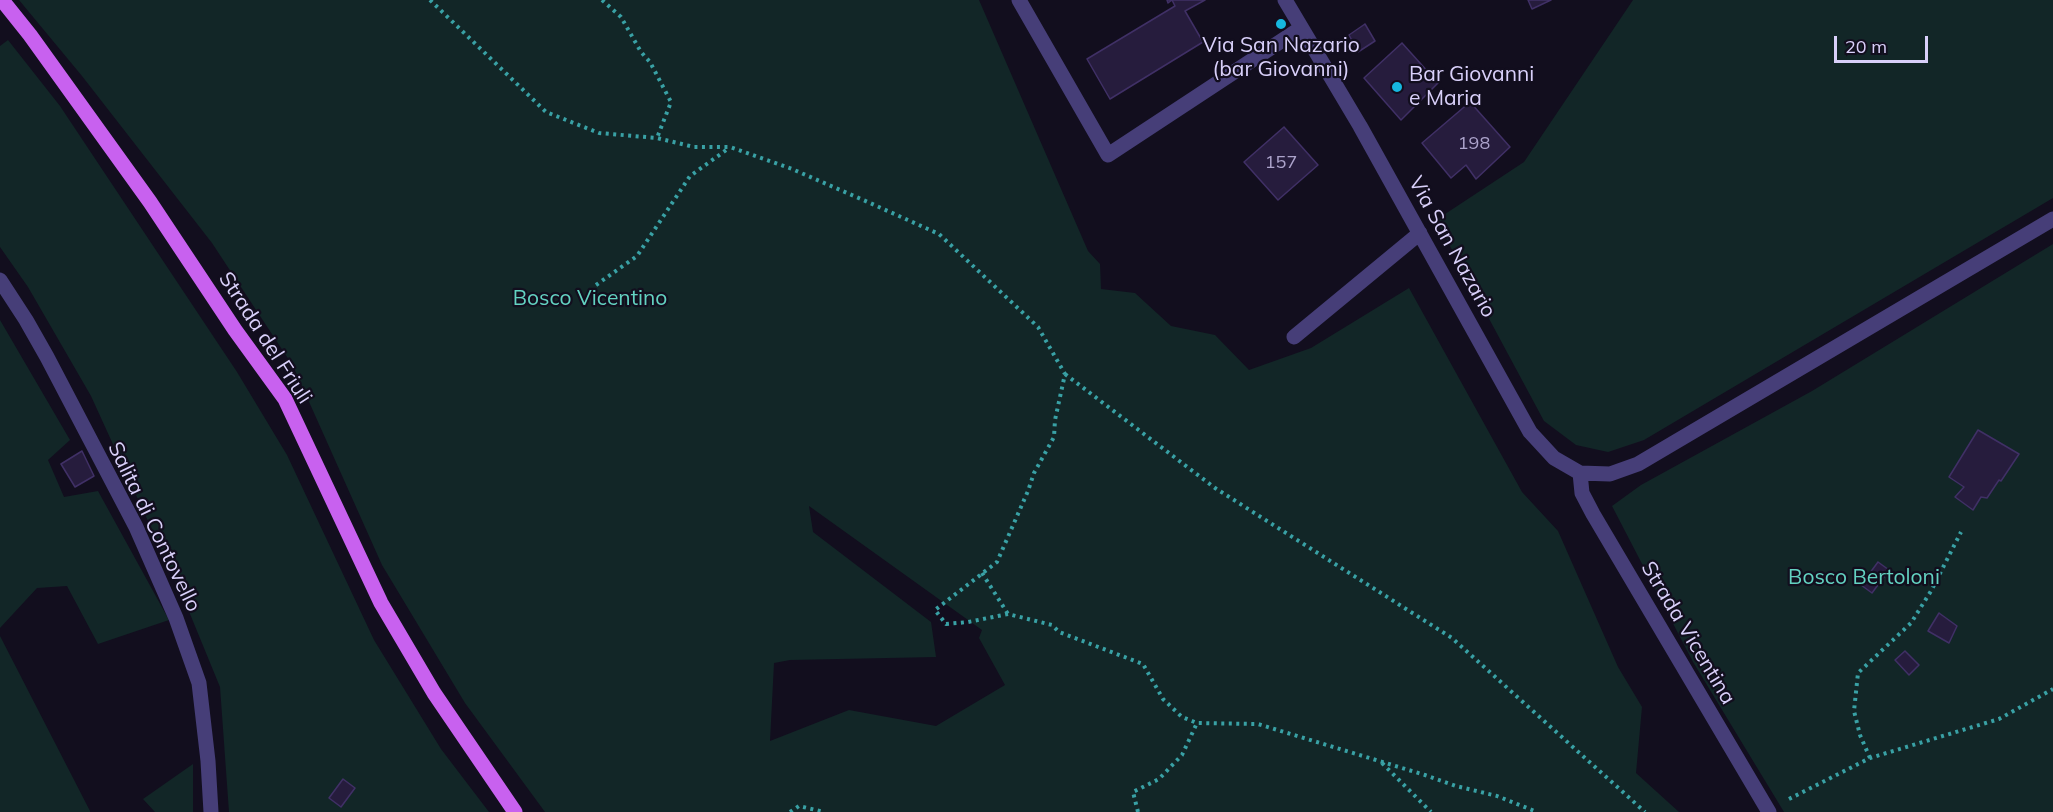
<!DOCTYPE html>
<style>
body{margin:0}
#map{position:relative;width:2053px;height:812px;overflow:hidden;background:#120e1e;font-family:Mulish,sans-serif}
canvas{display:block}
.scale{position:absolute;left:1834px;top:36px;width:94px;height:27px;box-sizing:border-box;border:3px solid #d9d0fa;border-top:0;padding-left:8px;font-size:18px;line-height:21px;white-space:nowrap;color:#d9d0fa;-webkit-text-stroke:4px #120e1e;paint-order:stroke}
</style>
<div id="map">
<canvas width="2053" height="812"></canvas>
<div class="scale">20 m</div>
</div>
<script>
const ctx = document.querySelector('canvas').getContext('2d');
ctx.lineJoin = 'round';
function fill(path, color) { ctx.fillStyle = color; ctx.fill(path, 'evenodd'); }
const poly = rows => new Path2D(rows.map(r => 'M' + r).join(''));
function strokePath(path, color, width, dash) { ctx.strokeStyle = color; ctx.lineWidth = width; ctx.lineCap = dash ? 'butt' : 'round'; ctx.setLineDash(dash || []); ctx.stroke(path); }
function write(font, color, halo, rows, align = 'center') {
  ctx.font = font + ' Mulish,sans-serif'; ctx.lineWidth = 4.5; ctx.setLineDash([]); ctx.textBaseline = 'middle'; ctx.strokeStyle = halo; ctx.fillStyle = color; for (const [text, x, y, turn = 0] of rows) {
    ctx.save(); ctx.translate(x, y); ctx.rotate((+turn || 0) * Math.PI / 180); ctx.textAlign = isNaN(turn) ? turn : align; if (halo) ctx.strokeText(text, 0, 0); ctx.fillText(text, 0, 0); ctx.restore();
  }
}
const green = poly([
 [19,0,979,0,1088,251,1100,264,1101,289,1135,293,1171,326,1215,335,1249,370,1311,348,1409,288,1522,492,1558,531,1618,667,1642,707,1636,773,1679,812,545,812,465,703,382,565,293,366,212,243,82,76],
 [809,506,982,630,979,638,1005,685,936,726,849,710,770,741,774,663,790,660,936,657,931,622,813,532],
 [1633,0,2053,0,2053,198,1644,440,1608,452,1576,445,1544,421,1436,220,1524,162],
 [8,40,60,106,237,372,287,455,374,640,441,749,489,812,229,812,220,687,188,609,91,396,28,287,0,247,0,46],
 [2053,244,2053,812,1784,812,1693,662,1612,506,1641,485,1812,391],
 [0,320,70,440,48,460,64,497,98,491,169,620,98,644,67,586,37,588,0,628],
 [0,636,90,811,90,812,0,812],
 [193,764,193,812,155,812,143,799]
]);
const building = poly([
 [1167,0,1205,0,1185,11,1203,42,1110,99,1087,59,1175,6,1172,0,1168,3,1167,0],
 [1528,0,1551,0,1532,9,1528,0],
 [1365,24,1375,41,1358,52,1349,35,1365,24],
 [1402,43,1438,83,1401,120,1364,78,1402,43],
 [1470,102,1510,147,1476,179,1466,165,1451,178,1422,143,1470,102],
 [1284,127,1318,165,1278,200,1244,162,1284,127],
 [1978,430,2019,454,2001,481,1999,480,1987,498,1981,497,1973,510,1955,497,1964,487,1949,477,1978,430],
 [82,451,94,476,75,487,61,464,82,451],
 [1878,562,1889,570,1872,593,1861,585,1878,562],
 [1939,613,1957,626,1949,643,1928,631,1939,613],
 [1905,651,1919,665,1909,675,1895,660,1905,651],
 [343,779,355,788,341,807,329,798,343,779]
]);
const path = poly([
 [430,0,546,112,599,133,657,138,694,147,730,147,792,169,870,203,939,234,1038,327,1065,374,1055,420,1054,437,1034,473,1028,491,997,562,935,610,946,624,968,622,1008,614,1052,625,1059,632,1143,664,1163,699,1182,717,1197,723,1258,724,1425,775,1456,786,1497,796,1537,812],
 [602,0,621,17,641,52,650,62,671,102,657,138],
 [596,285,637,256,690,176,729,148],
 [1065,374,1215,488,1452,638,1645,812],
 [982,573,1008,614],
 [1870,758,1860,735,1854,711,1858,673,1911,623,1931,591,1961,532],
 [1382,763,1431,812],
 [1789,799,1870,758,1999,719,2053,689],
 [790,812,799,806,824,812],
 [1138,812,1133,792,1159,779,1182,755,1197,723]
]);
const minor = poly([
 [1019,0,1108,155,1301,28],
 [1285,0,1360,126,1530,432,1554,458,1580,473,1610,474,1638,464,2053,219],
 [0,280,26,320,47,357,136,527,176,618,199,683,208,761,211,812],
 [1294,337,1420,233],
 [1580,473,1582,493,1593,514,1769,812]
]);
const major = poly([
 [2,0,30,35,150,202,235,330,285,399,381,603,434,693,515,812]
]);
const markers = [
 [1281,24,6,"#16b8e0"],
 [1397,87,6,"#16b8e0"]
];
const numberNames = [
 ["198",1474,144],
 ["157",1281,163]
];
const poiNames = [
 ["Via San Nazario",1281,46],
 ["(bar Giovanni)",1281,70],
 ["Bar Giovanni",1409,75,"left"],
 ["e Maria",1409,99,"left"]
];
const streetNames = [
 ["Via San Nazario",1452,247,61],
 ["Strada del Friuli",265,338,57],
 ["Salita di Contovello",154,527,64],
 ["Strada Vicentina",1688,633,59]
];
const parkNames = [
 ["Bosco Vicentino",590,299],
 ["Bosco Bertoloni",1864,578]
];
fill(green, '#122627');
fill(building, '#261c3d');
strokePath(building, '#403066', 1.5);
strokePath(path, '#39a1a5', 4, [3, 4.5]);
strokePath(minor, '#463e78', 15);
strokePath(major, '#c861ef', 15);
for (const [x, y, r, color] of markers) { const dot = new Path2D(); dot.arc(x, y, r, 0, 2 * Math.PI); ctx.fillStyle = color; ctx.fill(dot); strokePath(dot, '#120e1e', 2); }
write('18px', '#aca3cb', null, numberNames);
write('21px', '#d9d0fa', '#120e1e', poiNames);
write('21px', '#d9d0fa', '#120e1e', streetNames);
write('21px', '#63d2c1', '#120e1e', parkNames);
</script>
